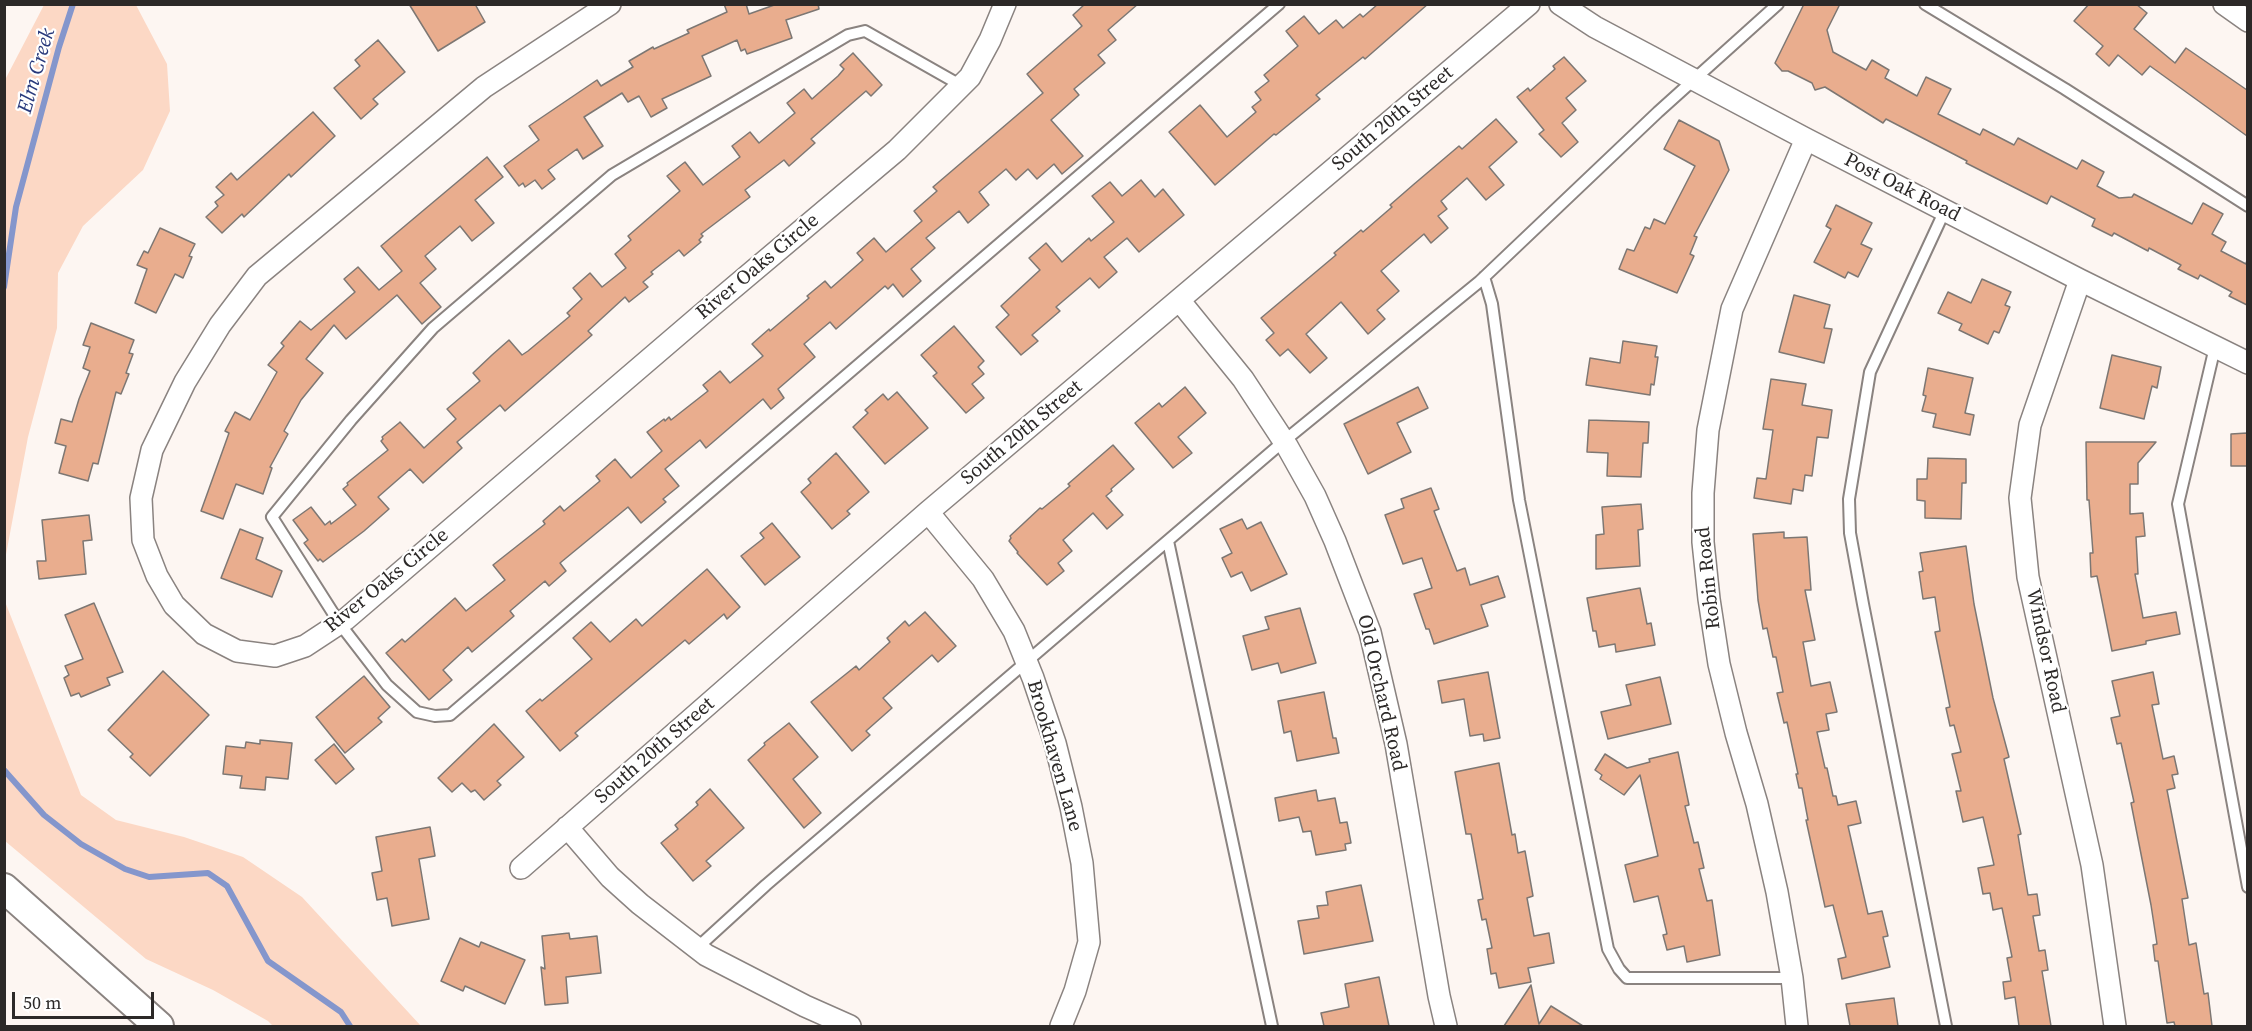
<!DOCTYPE html>
<style>
body{margin:0}
#map{position:relative;width:2252px;height:1031px;overflow:hidden;background:#fdf6f2;font-family:"Source Serif 4",serif}
canvas{display:block}
.frame{position:absolute;inset:0;border:6px solid #2c2928;pointer-events:none}
.scale{position:absolute;left:12px;top:992px;width:142px;height:27px;box-sizing:border-box;border:3px solid #2c2928;border-top:0;padding-left:8px;font-size:18px;line-height:21px;white-space:nowrap;color:#2c2928;-webkit-text-stroke:4px #fff;paint-order:stroke}
</style>
<div id="map">
<canvas width="2252" height="1031"></canvas>
<div class="frame"></div>
<div class="scale">50 m</div>
</div>
<script>
const ctx = document.querySelector('canvas').getContext('2d');
ctx.lineJoin = 'round';
function fill(path, color) { ctx.fillStyle = color; ctx.fill(path, 'evenodd'); }
const poly = rows => new Path2D(rows.map(r => 'M' + r).join(''));
function strokePath(path, color, width, dash) { ctx.strokeStyle = color; ctx.lineWidth = width; ctx.lineCap = dash ? 'butt' : 'round'; ctx.setLineDash(dash || []); ctx.stroke(path); }
function write(font, color, halo, rows, align = 'center') {
  ctx.font = font + ' "Source Serif 4",serif'; ctx.lineWidth = 4.5; ctx.setLineDash([]); ctx.textBaseline = 'middle'; ctx.strokeStyle = halo; ctx.fillStyle = color; for (const [text, x, y, turn = 0] of rows) {
    ctx.save(); ctx.translate(x, y); ctx.rotate((+turn || 0) * Math.PI / 180); ctx.textAlign = isNaN(turn) ? turn : align; if (halo) ctx.strokeText(text, 0, 0); ctx.fillText(text, 0, 0); ctx.restore();
  }
}
const green = poly([
 [44,5,136,5,167,64,170,111,143,170,83,226,58,273,57,328,28,437,5,560,5,85,6,78],
 [4,599,81,795,116,820,184,837,243,857,302,897,421,1026,273,1026,268,1021,213,990,146,959,5,841]
]);
const stream = poly([
 [4,287,16,207,59,47,73,4],
 [4,770,44,815,81,844,125,869,149,877,208,873,227,886,268,961,341,1012,350,1026]
]);
const building = poly([
 [409,4,475,4,485,22,438,51,409,4],
 [724,4,746,4,749,14,777,4,818,4,819,9,786,20,792,38,747,54,745,49,741,51,737,40,702,56,711,76,662,99,667,108,651,117,639,96,628,102,622,93,584,117,603,146,583,159,577,149,548,170,555,179,542,189,535,180,525,187,523,183,519,186,504,166,539,140,529,126,597,80,601,86,633,67,629,61,653,47,654,49,689,33,687,30,727,12,724,4],
 [1085,4,1138,4,1108,30,1116,40,1098,55,1105,63,1074,89,1079,95,1051,120,1083,156,1062,174,1054,164,1037,179,1028,169,1016,180,1006,169,979,192,989,205,968,223,959,211,926,238,935,248,911,269,921,281,903,297,893,284,888,289,885,286,836,329,830,322,804,344,815,357,778,389,784,398,771,409,763,399,706,448,700,440,665,469,679,486,663,499,666,502,641,523,628,507,560,563,566,571,549,586,545,581,510,611,514,616,472,652,468,647,443,670,452,680,429,700,386,653,402,639,405,642,455,598,466,611,505,580,493,565,545,524,543,521,560,506,564,511,600,481,596,476,615,459,631,478,662,451,647,432,664,419,665,421,669,417,671,420,708,391,703,385,720,371,730,383,763,356,752,344,769,329,770,331,809,298,807,296,825,281,831,288,863,260,857,253,874,238,886,252,922,221,914,211,937,191,933,187,1043,93,1027,74,1082,26,1073,15,1085,4],
 [1378,4,1428,4,1365,59,1363,57,1316,95,1320,99,1276,135,1274,134,1215,185,1169,132,1200,105,1227,137,1256,112,1252,107,1261,100,1255,92,1269,81,1264,75,1298,46,1286,31,1304,16,1319,34,1336,20,1343,28,1360,14,1363,17,1378,4],
 [1804,4,1840,4,1827,30,1833,52,1866,70,1872,60,1889,70,1885,78,1917,96,1926,77,1951,89,1938,114,1980,135,1983,129,2014,145,2018,138,2077,169,2082,160,2104,172,2097,186,2119,198,2132,197,2134,194,2192,224,2203,203,2223,214,2212,234,2226,242,2221,251,2246,264,2247,260,2247,305,2229,296,2232,292,2200,275,2198,279,2178,269,2181,265,2149,248,2148,251,2114,233,2112,236,2092,226,2095,219,2051,196,2047,204,1966,163,1967,161,1886,119,1883,123,1825,87,1815,90,1812,83,1788,71,1782,71,1775,63,1804,4],
 [2089,4,2136,4,2147,13,2134,29,2175,63,2186,48,2247,90,2247,136,2150,66,2142,75,2118,55,2109,66,2096,54,2103,46,2074,21,2089,4],
 [378,40,405,72,373,99,378,104,361,119,334,88,360,66,355,60,378,40],
 [853,53,882,85,871,96,866,91,811,139,815,143,789,166,784,160,745,190,750,197,701,234,703,236,699,240,701,242,684,256,679,250,651,272,653,274,643,282,648,287,629,302,625,297,588,331,592,335,505,411,500,405,457,442,462,448,423,483,410,469,378,497,389,509,364,531,323,562,320,559,318,561,304,543,308,540,293,520,311,507,325,525,330,521,331,524,356,505,343,489,348,485,347,483,388,450,381,441,383,439,382,437,399,423,400,422,424,448,456,419,447,409,480,381,473,373,492,355,509,340,522,355,528,351,570,316,567,313,582,299,573,288,590,273,602,287,626,268,615,254,631,240,628,236,680,191,667,176,685,162,703,185,740,157,732,146,750,132,759,143,795,113,787,103,804,89,812,99,838,76,844,69,840,65,853,53],
 [1564,57,1586,81,1566,98,1576,110,1562,123,1578,142,1561,157,1539,134,1544,130,1517,97,1528,88,1530,91,1555,69,1553,66,1564,57],
 [313,112,335,136,291,177,289,174,244,217,242,214,222,233,206,217,218,206,215,202,224,195,216,187,231,173,237,180,313,112],
 [1496,119,1517,142,1489,167,1504,185,1486,200,1467,178,1441,201,1447,209,1438,216,1448,228,1431,243,1424,234,1381,271,1399,291,1377,310,1385,319,1368,334,1341,302,1306,334,1327,358,1310,373,1288,349,1280,356,1266,340,1274,333,1261,318,1336,255,1334,253,1361,230,1363,232,1392,207,1390,205,1413,185,1459,146,1462,149,1496,119],
 [1679,120,1719,141,1729,170,1694,236,1697,237,1690,254,1694,256,1677,293,1619,269,1627,249,1634,251,1645,227,1650,229,1654,219,1665,224,1695,166,1664,149,1679,120],
 [487,157,503,177,475,200,494,223,472,241,460,226,425,256,436,269,420,283,441,307,422,324,397,295,346,339,334,325,306,359,323,373,301,400,284,431,288,434,270,467,272,468,263,494,236,484,223,519,201,511,229,433,225,431,235,412,250,420,277,372,268,365,284,346,281,343,300,321,311,330,355,292,344,279,358,267,379,290,402,271,381,246,487,157],
 [1141,180,1155,197,1163,189,1184,215,1139,252,1127,238,1104,257,1117,272,1099,288,1090,278,1056,307,1060,311,1032,335,1038,341,1021,355,996,327,1009,315,1001,306,1040,270,1029,258,1046,243,1062,262,1089,238,1091,241,1114,222,1092,196,1110,182,1122,196,1141,180],
 [1836,205,1872,223,1861,244,1872,249,1858,277,1848,272,1845,278,1814,262,1831,229,1826,226,1836,205],
 [160,228,195,244,189,256,192,257,183,278,175,274,156,313,135,303,147,269,137,265,144,251,148,253,160,228],
 [1982,279,2011,292,2005,305,2010,307,1999,333,1994,331,1988,344,1959,330,1962,324,1938,313,1948,292,1971,303,1982,279],
 [1794,295,1830,305,1824,328,1832,329,1824,363,1779,352,1794,295],
 [91,323,134,340,129,353,133,354,126,373,129,374,121,394,116,392,98,464,93,463,88,481,59,473,66,446,55,443,61,419,72,422,79,399,90,371,83,368,90,347,83,345,91,323],
 [954,326,984,361,978,367,984,374,972,384,984,398,966,413,933,376,937,373,921,355,954,326],
 [1623,341,1657,346,1655,357,1658,357,1654,385,1651,384,1650,395,1586,385,1590,358,1620,363,1623,341],
 [2112,355,2161,367,2157,388,2152,386,2144,419,2100,408,2112,355],
 [1928,368,1973,378,1965,413,1974,415,1970,435,1933,427,1936,414,1922,411,1926,396,1923,395,1928,368],
 [1771,379,1806,384,1802,405,1832,410,1828,438,1817,437,1812,476,1805,475,1803,491,1793,489,1791,504,1754,498,1757,478,1766,479,1773,430,1763,429,1771,379],
 [1185,387,1206,413,1178,437,1192,453,1173,468,1135,423,1159,403,1162,407,1185,387],
 [1418,387,1428,408,1397,423,1411,452,1368,474,1344,424,1418,387],
 [897,392,928,428,885,464,853,427,868,413,865,410,883,394,888,400,897,392],
 [1589,420,1649,422,1648,443,1643,443,1641,477,1607,476,1608,453,1587,452,1589,420],
 [2247,433,2247,466,2231,466,2231,434,2247,433],
 [2086,442,2156,442,2138,463,2138,484,2130,484,2130,514,2143,513,2145,536,2136,537,2138,574,2135,574,2143,618,2176,612,2180,634,2146,641,2146,644,2112,651,2097,576,2091,577,2090,553,2093,553,2089,500,2087,500,2086,442],
 [1113,445,1134,469,1111,489,1112,491,1106,496,1123,515,1107,529,1093,513,1063,540,1072,551,1058,563,1064,571,1047,585,1017,553,1018,552,1009,541,1011,538,1010,536,1040,508,1042,509,1070,486,1068,484,1113,445],
 [836,453,869,492,847,511,850,514,832,529,801,492,811,483,808,479,836,453],
 [1928,458,1966,459,1966,483,1962,483,1961,519,1925,518,1925,501,1917,500,1917,479,1927,479,1928,458],
 [1431,488,1439,509,1434,511,1457,571,1465,568,1470,585,1498,576,1505,597,1481,605,1488,626,1434,644,1429,629,1426,629,1414,594,1432,588,1422,558,1403,564,1385,515,1404,508,1401,499,1431,488],
 [1641,504,1643,529,1638,530,1640,566,1596,569,1596,535,1604,534,1602,507,1641,504],
 [89,515,92,540,83,541,86,574,39,579,37,561,46,561,42,520,89,515],
 [1242,519,1247,529,1261,522,1287,574,1251,591,1242,572,1231,577,1222,558,1232,553,1220,529,1242,519],
 [772,523,800,557,765,585,741,556,764,538,760,533,772,523],
 [240,529,263,538,256,559,282,571,272,597,221,578,240,529],
 [1784,532,1784,538,1807,537,1811,590,1805,590,1815,640,1803,642,1811,686,1830,682,1837,712,1826,714,1829,730,1817,732,1825,768,1827,768,1833,796,1836,796,1838,805,1856,801,1861,823,1848,826,1868,914,1882,911,1888,936,1883,937,1890,967,1842,979,1838,959,1846,957,1833,905,1825,907,1806,820,1808,820,1802,788,1799,788,1796,774,1798,774,1787,722,1784,723,1777,693,1783,692,1776,657,1773,657,1767,628,1763,629,1758,600,1753,534,1784,532],
 [1966,546,1974,604,1993,698,2009,757,2004,759,2021,834,2018,835,2028,895,2037,894,2040,915,2033,916,2039,951,2045,950,2048,970,2042,971,2051,1026,2019,1026,2015,997,2005,999,2003,982,2011,981,2007,958,2012,957,2002,908,1993,910,1990,893,1983,894,1978,868,1994,865,1983,817,1963,822,1956,791,1961,791,1952,754,1961,752,1954,725,1950,726,1946,708,1950,707,1935,632,1940,631,1935,597,1923,599,1919,572,1923,571,1920,553,1966,546],
 [707,569,740,607,727,619,724,614,689,644,685,640,575,733,578,736,560,751,526,711,540,699,542,701,592,659,573,638,591,622,610,642,636,619,642,626,707,569],
 [1640,588,1647,624,1651,623,1655,645,1616,652,1615,644,1599,647,1596,631,1593,631,1587,598,1640,588],
 [94,603,123,672,107,678,110,685,81,697,79,693,71,696,64,678,69,675,65,666,83,659,65,615,94,603],
 [1300,608,1316,663,1281,673,1278,663,1252,670,1243,636,1269,629,1265,617,1300,608],
 [925,612,956,646,938,662,932,655,883,698,892,708,866,731,870,735,852,751,811,702,856,666,859,670,890,642,887,638,905,621,909,626,925,612],
 [163,671,209,715,150,776,130,757,133,754,108,730,163,671],
 [1488,672,1500,738,1484,741,1483,734,1470,736,1464,699,1442,703,1438,681,1488,672],
 [2153,672,2159,704,2152,705,2163,759,2174,756,2178,774,2172,775,2175,788,2167,790,2188,898,2182,899,2189,945,2196,943,2204,994,2208,993,2212,1026,2175,1026,2174,1022,2167,1023,2158,961,2155,961,2153,945,2157,944,2151,905,2131,803,2134,802,2121,743,2117,744,2111,718,2120,716,2112,681,2153,672],
 [364,676,390,707,378,718,382,722,345,753,316,717,364,676],
 [1660,677,1671,724,1608,739,1601,712,1631,705,1626,685,1660,677],
 [1324,692,1333,738,1336,738,1339,753,1297,761,1291,731,1284,733,1278,701,1324,692],
 [789,723,818,757,793,779,821,813,804,828,748,760,765,745,764,743,789,723],
 [494,724,524,757,497,781,501,785,484,800,475,790,471,792,462,783,452,792,438,778,494,724],
 [260,740,292,743,288,779,266,777,265,790,240,788,242,776,223,774,226,746,245,748,246,742,260,744,260,740],
 [334,744,354,769,336,784,315,760,334,744],
 [1678,752,1689,805,1685,806,1694,843,1698,842,1704,868,1699,869,1707,901,1712,900,1720,955,1687,962,1684,946,1667,950,1663,935,1667,934,1658,896,1634,902,1625,865,1658,856,1640,775,1624,795,1600,779,1602,775,1595,770,1605,754,1627,768,1650,762,1649,759,1678,752],
 [1499,763,1512,835,1515,834,1518,853,1525,851,1533,896,1527,898,1534,936,1549,933,1554,963,1528,968,1531,982,1499,988,1496,973,1491,974,1487,949,1492,948,1486,919,1482,920,1478,900,1483,899,1471,834,1466,834,1455,772,1499,763],
 [710,789,744,828,706,861,711,866,693,881,661,843,678,829,675,825,698,805,696,802,710,789],
 [1316,790,1318,801,1335,798,1340,823,1347,822,1351,843,1345,844,1346,850,1316,855,1311,831,1303,832,1299,817,1279,821,1275,798,1316,790],
 [430,827,435,856,419,859,429,919,392,926,387,898,377,900,372,873,382,871,376,837,430,827],
 [1361,885,1373,941,1304,954,1298,921,1319,918,1317,906,1328,905,1326,892,1361,885],
 [569,933,570,939,597,936,601,973,566,977,568,1003,545,1005,541,967,545,969,542,936,569,933],
 [460,938,479,947,481,942,525,960,505,1004,465,986,463,991,441,981,460,938],
 [1379,977,1389,1026,1324,1026,1321,1013,1349,1007,1345,984,1379,977],
 [1531,985,1539,1024,1551,1006,1583,1026,1504,1026,1531,985],
 [1894,998,1898,1026,1850,1026,1846,1004,1894,998]
]);
const lane = poly([
 [1925,4,2065,89,2248,206],
 [962,86,865,31,848,35,612,175,433,328,351,420,272,517,340,624,387,685,417,712,435,716,450,715,1279,4],
 [1945,210,1870,372,1849,499,1850,533,1863,604,1946,1026],
 [1484,277,1492,304,1519,500,1608,949,1619,969,1627,978,1792,978],
 [2215,347,2178,504,2248,887],
 [1168,541,1272,1026],
 [697,948,766,885,1284,441,1479,282,1658,112,1778,4]
]);
const street = poly([
 [610,4,484,87,257,276,220,325,185,382,152,450,141,498,143,540,157,576,174,605,204,634,237,651,275,656,305,646,346,619,701,315,897,150,970,77,990,40,1005,4],
 [1560,4,1595,27,1806,139,2080,280,2248,363],
 [2224,4,2248,21],
 [2080,280,2030,425,2020,498,2028,577,2092,865,2115,1026],
 [1179,300,1243,379,1287,446,1315,496,1335,541,1370,632,1396,744,1439,996,1446,1026],
 [928,512,983,579,1014,631,1033,678,1055,743,1071,807,1082,863,1089,942,1075,991,1061,1026],
 [567,827,610,877,640,904,706,955,805,1006,850,1026],
 [521,868,928,512,1529,4],
 [1797,1026,1792,978,1777,892,1757,804,1736,733,1719,664,1709,599,1703,542,1703,493,1708,430,1732,309,1806,139]
]);
const secondary = poly([
 [4,888,159,1026]
]);
const streetNames = [
 ["South 20th Street",1393,119,-40],
 ["Post Oak Road",1902,188,27],
 ["River Oaks Circle",758,267,-40],
 ["South 20th Street",1022,433,-40],
 ["Robin Road",1709,578,-96],
 ["River Oaks Circle",387,581,-39],
 ["Windsor Road",2045,651,78],
 ["Old Orchard Road",1381,693,77],
 ["South 20th Street",655,751,-41],
 ["Brookhaven Lane",1054,756,74]
];
const waterNames = [
 ["Elm Creek",37,71,-74]
];
fill(green, '#fcd8c5');
strokePath(stream, '#8496cc', 6);
fill(building, '#e9ad8e');
strokePath(building, '#7d7773', 1.5);
strokePath(lane, '#8a8380', 14);
strokePath(street, '#8a8380', 24);
strokePath(secondary, '#8a8380', 32);
strokePath(lane, '#fff', 10);
strokePath(street, '#fff', 21);
strokePath(secondary, '#fff', 28);
write('20px', '#2c2928', '#fff', streetNames);
write('italic 21px', '#293a7c', '#fff', waterNames);
</script>
